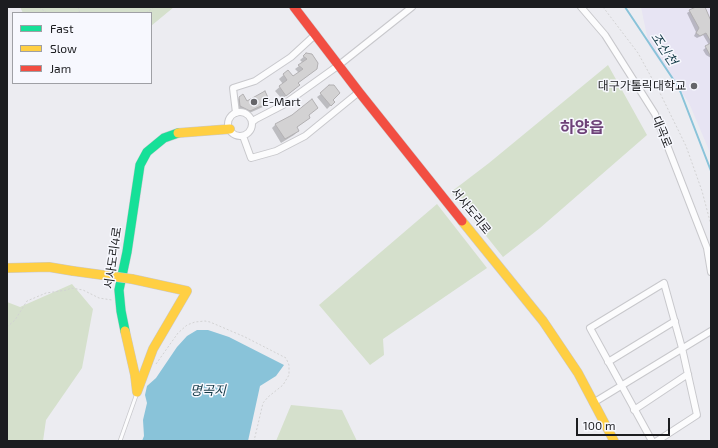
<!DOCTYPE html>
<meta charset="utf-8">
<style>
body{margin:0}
#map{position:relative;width:718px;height:448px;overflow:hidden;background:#ececf1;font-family:"Exo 2",sans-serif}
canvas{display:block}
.frame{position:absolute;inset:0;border:8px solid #1c1d20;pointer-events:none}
.legend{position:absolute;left:12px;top:12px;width:140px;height:72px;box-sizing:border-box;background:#f7f8fe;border:1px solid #9fa0a5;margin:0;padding:5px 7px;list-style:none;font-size:12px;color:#1c1d20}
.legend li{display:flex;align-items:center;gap:8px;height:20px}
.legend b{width:20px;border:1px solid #9fa0a5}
.scale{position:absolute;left:576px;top:418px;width:94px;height:18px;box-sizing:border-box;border:2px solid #1c1d20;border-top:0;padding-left:5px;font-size:12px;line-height:14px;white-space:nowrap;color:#1c1d20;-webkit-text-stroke:3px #f7f8fe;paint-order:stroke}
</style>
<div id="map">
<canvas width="718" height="448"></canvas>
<div class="frame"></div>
<ul class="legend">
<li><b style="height:5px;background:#16e098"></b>Fast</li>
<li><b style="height:5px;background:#ffcf43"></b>Slow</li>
<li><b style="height:5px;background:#f24e42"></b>Jam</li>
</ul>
<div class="scale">100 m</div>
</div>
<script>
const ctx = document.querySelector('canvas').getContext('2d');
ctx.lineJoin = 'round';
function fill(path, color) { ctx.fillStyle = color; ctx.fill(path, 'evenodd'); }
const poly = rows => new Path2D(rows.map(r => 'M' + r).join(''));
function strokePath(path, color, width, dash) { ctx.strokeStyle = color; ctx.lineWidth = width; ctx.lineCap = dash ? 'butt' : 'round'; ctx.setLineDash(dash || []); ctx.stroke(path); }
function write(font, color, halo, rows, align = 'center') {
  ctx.font = font + ' "Exo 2","Noto Sans KR",sans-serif'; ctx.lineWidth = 3; ctx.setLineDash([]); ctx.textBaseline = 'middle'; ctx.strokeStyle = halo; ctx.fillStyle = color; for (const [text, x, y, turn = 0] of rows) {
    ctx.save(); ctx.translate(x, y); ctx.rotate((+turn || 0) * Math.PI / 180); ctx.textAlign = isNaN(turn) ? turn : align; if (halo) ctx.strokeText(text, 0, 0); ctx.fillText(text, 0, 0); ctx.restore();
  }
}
const education = poly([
 [641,7,711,7,711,155,689,103,649,46]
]);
const green = poly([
 [20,7,174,7,151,26,151,13,23,13],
 [608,65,647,135,540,228,503,257,451,192,489,163],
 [437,204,487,268,383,339,384,355,370,365,319,305],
 [72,284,93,309,82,368,46,420,43,441,7,441,7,302,20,307],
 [291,405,342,410,357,441,276,441]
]);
const water = poly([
 [197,330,208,330,229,337,284,365,276,376,260,386,248,441,142,441,144,436,143,420,147,403,145,395,147,386,156,378,177,347,187,336]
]);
const shadow = poly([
 [698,7,704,7,711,24,711,58,706,55,703,50,709,45,703,35,697,38,694,36,696,32,687,13,690,11],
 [307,54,316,69,298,83,299,85,295,89,282,99,275,91,283,84,279,79,288,71,293,78,299,73,295,69,303,63,300,60],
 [321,94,334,102,327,109,317,97],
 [239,98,246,102,269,102,265,106,245,115,236,110,235,102],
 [309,118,296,128,298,131,294,135,281,143,272,128,276,124]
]);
const stream = poly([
 [625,7,679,88,711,171]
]);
const building = poly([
 [696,7,705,7,711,21,711,42,706,33,700,36,696,33,699,28,689,10,696,7],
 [711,43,711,57,705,46,711,43],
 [306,53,312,54,318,63,317,69,298,83,300,85,286,96,279,86,287,80,283,74,288,70,293,76,303,69,298,65,307,59,303,56,306,53],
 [329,85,334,85,340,93,333,100,335,102,331,106,320,93,329,85],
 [265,91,270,102,250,111,240,106,239,97,243,94,247,101,265,91],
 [312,99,318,108,309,115,310,118,297,127,299,131,285,139,275,124,292,115,312,99]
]);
const path = poly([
 [39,7,47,13],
 [78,7,80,13],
 [603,7,638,53,660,93,686,146,702,191,711,225],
 [146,13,154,7],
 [7,327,15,320,27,301,46,293,67,290,71,288,83,290,99,298,112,300],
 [156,364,178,333,187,325,195,322,205,321,210,322,245,337,286,358,289,365,289,375,283,385,268,397,263,403,254,441]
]);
const lane = poly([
 [120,441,137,393]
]);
const street = poly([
 [581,7,605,35,655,114,707,248,711,272],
 '228 124a12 12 0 1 1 24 0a12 12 0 1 1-24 0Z',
 [236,113,233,88,255,81,291,57,316,34],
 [252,122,256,119,283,105,339,65,412,7],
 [243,136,251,158,276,151,305,136,359,92],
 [608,362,675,321],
 [593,403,711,331],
 [634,410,688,374],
 [652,441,590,328,664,283,682,348,697,415,657,441]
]);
const fast = poly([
 [125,331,121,311,119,290,127,252,140,165,147,152,164,138,178,133]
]);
const slow = poly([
 [178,133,230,129],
 [462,221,543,321,578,373,614,441],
 [7,268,49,267,73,271],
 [125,331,135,375,137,392,153,349,187,291,132,279]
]);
const jam = poly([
 [294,7,359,92,462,221]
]);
const slowBridge = poly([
 [73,271,132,279]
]);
const markers = [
 [694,86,4,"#656569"],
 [254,102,4,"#656569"]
];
const poiNames = [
 ["대구가톨릭대학교",686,86],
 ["E-Mart",262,102,"left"]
];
const streetNames = [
 ["대곡로",662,132,68],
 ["서사도리로",471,211,51],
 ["서사도리4로",113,258,-82]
];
const waterNames = [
 ["조산천",664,49,56],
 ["명곡지",208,391]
];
const districtNames = [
 ["하양읍",582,128]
];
fill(education, '#e7e4f3');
fill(green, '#d5e0cc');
fill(water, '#89c3d9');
fill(shadow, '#0003');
strokePath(stream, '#89c3d9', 2);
fill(building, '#d3d2d3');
strokePath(building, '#b2b0b2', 1);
strokePath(lane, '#c8c8cc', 4.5);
strokePath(street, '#c8c8cc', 8);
strokePath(fast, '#c8c8cc', 10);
strokePath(slow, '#c8c8cc', 10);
strokePath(jam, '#c8c8cc', 10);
strokePath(path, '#d2d2d3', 1, [2, 2]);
strokePath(lane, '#fcfcfd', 3);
strokePath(street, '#fcfcfd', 6);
strokePath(fast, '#16e098', 9);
strokePath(slow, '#ffcf43', 9);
strokePath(jam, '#f24e42', 9);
strokePath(slowBridge, '#c8c8cc', 10, []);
strokePath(slowBridge, '#ffcf43', 9);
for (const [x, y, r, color] of markers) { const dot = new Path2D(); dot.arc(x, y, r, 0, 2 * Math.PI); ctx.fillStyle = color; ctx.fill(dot); strokePath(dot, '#f7f8fe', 1.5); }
write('12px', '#1c1d20', '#f7f8fe', poiNames, 'right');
write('12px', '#1c1d20', '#f7f8fe', streetNames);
write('italic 13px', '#153b48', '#f7f8fe', waterNames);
write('bold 16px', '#6e4278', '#f7f8fe', districtNames);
</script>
